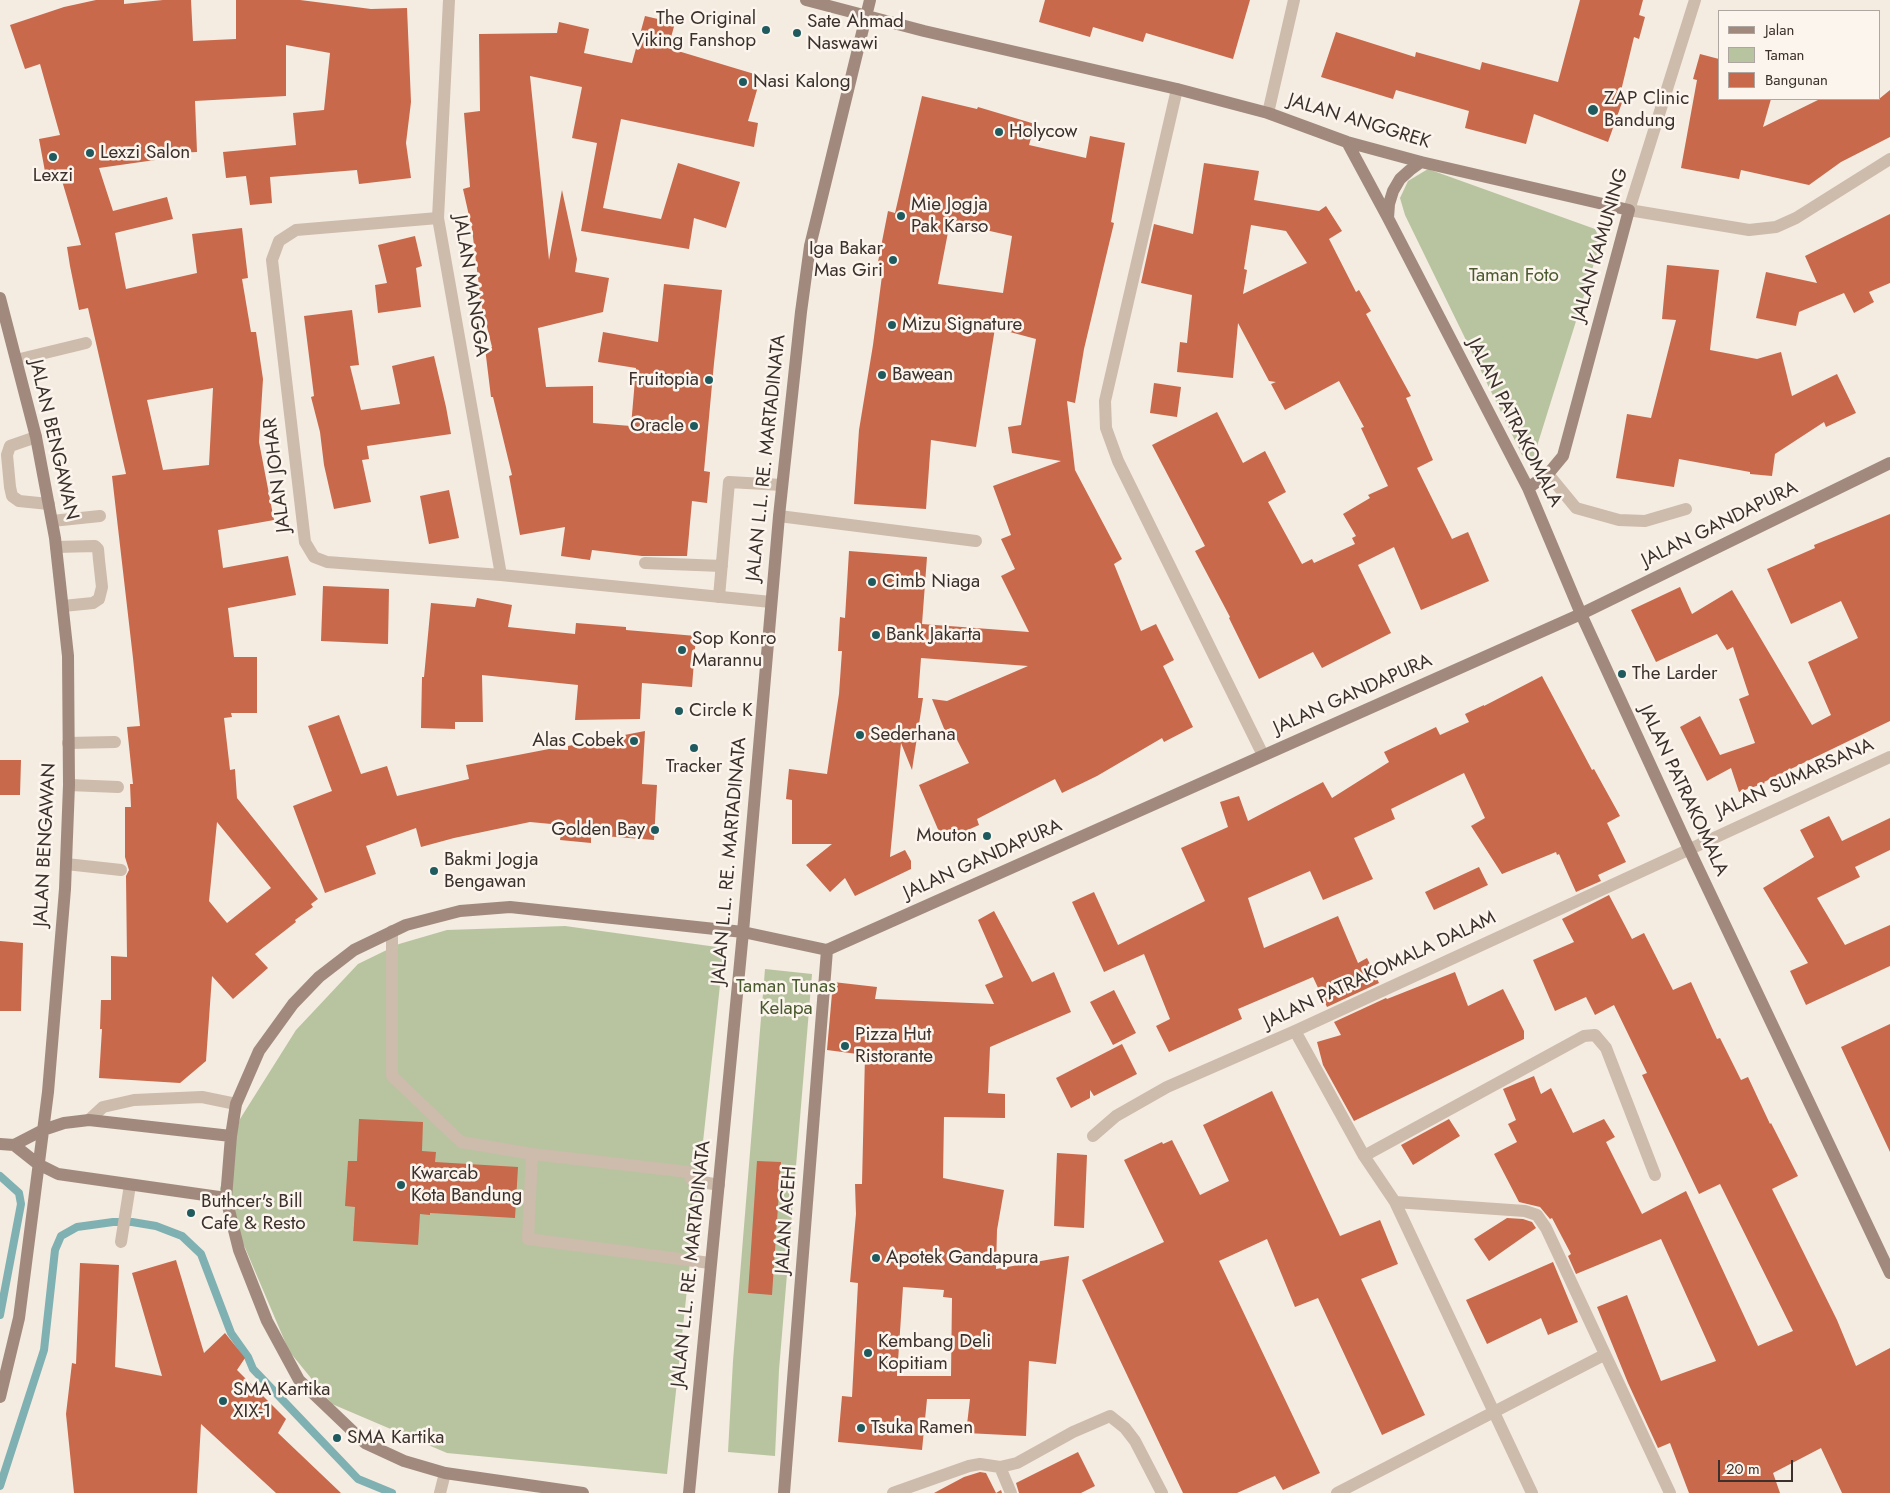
<!DOCTYPE html>
<style>
body{margin:0}
#map{position:relative;width:1890px;height:1493px;overflow:hidden;background:#f4ebe1;font-family:Jost,sans-serif}
canvas{display:block}
.legend{position:absolute;left:1718px;top:10px;width:162px;height:90px;box-sizing:border-box;background:#fbf5ee;border:1px solid #aea6a0;margin:0;padding:6px 9px;list-style:none;font-size:15px;color:#3b302b}
.legend li{display:flex;align-items:center;gap:10px;height:25px}
.legend b{width:25px;border:1px solid #aea6a0}
.scale{position:absolute;left:1718px;top:1460px;width:75px;height:22px;box-sizing:border-box;border:2px solid #3b302b;border-top:0;padding-left:6px;font-size:15px;line-height:18px;white-space:nowrap;color:#3b302b;-webkit-text-stroke:4px #fbf5ee;paint-order:stroke}
</style>
<div id="map">
<canvas width="1890" height="1493"></canvas>
<ul class="legend">
<li><b style="height:6px;background:#a18a7d"></b>Jalan</li>
<li><b style="height:14px;background:#b8c4a0"></b>Taman</li>
<li><b style="height:14px;background:#c8694b"></b>Bangunan</li>
</ul>
<div class="scale">20 m</div>
</div>
<script>
const ctx = document.querySelector('canvas').getContext('2d');
ctx.lineJoin = 'round';
function fill(path, color) { ctx.fillStyle = color; ctx.fill(path, 'evenodd'); }
const poly = rows => new Path2D(rows.map(r => 'M' + r).join(''));
function strokePath(path, color, width, dash) { ctx.strokeStyle = color; ctx.lineWidth = width; ctx.lineCap = dash ? 'butt' : 'round'; ctx.setLineDash(dash || []); ctx.stroke(path); }
function write(font, color, halo, rows, align = 'center') {
  ctx.font = font + ' Jost,sans-serif'; ctx.lineWidth = 5; ctx.setLineDash([]); ctx.textBaseline = 'middle'; ctx.strokeStyle = halo; ctx.fillStyle = color; for (const [text, x, y, turn = 0] of rows) {
    ctx.save(); ctx.translate(x, y); ctx.rotate((+turn || 0) * Math.PI / 180); ctx.textAlign = isNaN(turn) ? turn : align; if (halo) ctx.strokeText(text, 0, 0); ctx.fillText(text, 0, 0); ctx.restore();
  }
}
const green = poly([
 [1428,169,1595,229,1601,241,1533,459,1522,455,1405,215,1400,198,1408,181],
 [565,926,724,948,667,1474,447,1453,332,1404,289,1351,220,1189,240,1119,296,1030,358,964,399,944,447,930],
 [765,969,812,974,779,1370,775,1456,728,1452,733,1361]
]);
const stream = poly([
 [0,1176,19,1193,21,1204,0,1315],
 [0,1486,44,1350,55,1250,61,1236,77,1227,113,1222,132,1222,156,1226,182,1236,201,1254,231,1333,248,1357,253,1369,358,1479,392,1493]
]);
const building = poly([
 [96,0,124,0,124,4,163,0,191,0,193,41,236,39,236,0,300,0,371,9,407,8,411,102,406,143,411,178,359,184,357,170,270,177,272,203,250,205,246,176,226,178,223,152,296,145,293,113,324,110,330,53,286,45,286,96,195,101,197,152,154,154,155,160,99,168,113,211,167,197,173,219,115,233,126,289,197,273,192,234,242,228,248,278,242,279,251,332,256,332,263,379,259,442,274,520,218,530,223,568,288,556,296,595,228,608,234,657,257,657,257,713,231,713,232,717,224,718,230,770,235,769,237,798,318,899,311,904,313,907,295,920,296,922,255,954,268,968,233,999,212,976,206,1061,180,1083,99,1078,102,1029,100,1029,101,1000,111,1000,111,956,127,957,126,876,129,870,125,857,125,807,131,807,130,784,133,784,127,727,140,726,133,658,112,476,126,474,88,308,79,310,70,266,67,247,81,245,60,174,46,177,39,139,60,135,40,64,25,69,10,25,64,7],
 [213,388,209,465,163,470,147,400],
 [217,822,271,888,227,923,209,901],
 [1045,0,1250,0,1233,59,1146,33,1143,42,1093,27,1090,37,1039,22],
 [1580,0,1643,0,1639,15,1645,17,1639,39,1634,37,1620,95,1624,97,1608,142,1534,114,1526,144,1465,128,1469,111,1396,90,1393,99,1321,77,1336,32,1415,57,1416,52,1480,70,1482,62,1558,82],
 [645,16,675,23,668,48,761,76,748,121,758,123,754,147,621,119,603,208,661,219,678,163,740,182,726,228,694,218,689,249,581,231,597,143,572,138,582,87,530,76,549,260,562,190,577,259,575,272,609,278,603,312,538,328,546,387,593,386,593,423,631,426,636,368,598,362,603,332,658,342,664,284,722,290,714,363,704,471,710,472,707,503,692,501,687,556,642,556,592,550,590,560,561,556,565,527,520,535,509,476,512,475,493,397,491,397,485,348,492,347,479,295,480,294,472,229,463,189,470,187,464,113,480,111,479,34,557,33,559,22,589,29,584,53,632,63],
 [1700,54,1719,59,1719,99,1771,99,1763,127,1820,99,1879,99,1890,90,1890,137,1841,162,1809,185,1741,170,1739,179,1681,168,1697,80,1693,79],
 [922,96,977,109,978,107,1035,124,1029,145,1086,158,1090,136,1125,143,1111,222,1114,223,1084,349,1075,403,1067,401,1075,470,1122,559,1114,564,1141,631,1156,624,1174,660,1163,666,1193,727,1164,742,1162,738,1097,776,1062,793,1055,779,977,819,979,825,943,841,919,785,969,763,951,728,945,731,932,699,947,701,1028,666,921,658,918,698,923,698,912,770,901,743,890,857,905,850,911,861,911,869,855,896,845,878,830,892,806,865,832,844,792,844,792,800,786,799,789,769,827,774,839,694,842,651,838,651,840,617,845,618,849,551,927,557,922,624,1029,632,1001,576,1015,569,1001,539,1011,535,993,486,1061,461,1012,453,1008,427,1021,425,1036,339,995,328,976,447,931,440,926,509,854,504,859,430,873,345,883,268,877,267,888,211,895,213],
 [950,222,1012,236,1003,293,938,284],
 [1204,163,1259,171,1254,200,1319,211,1326,206,1342,231,1329,239,1356,292,1359,290,1371,311,1366,314,1411,396,1406,398,1433,460,1417,468,1452,539,1468,532,1489,581,1421,610,1394,547,1358,565,1391,633,1322,668,1313,652,1259,679,1229,618,1230,617,1195,551,1205,546,1152,445,1217,412,1243,463,1265,451,1286,492,1268,502,1302,564,1312,559,1314,563,1355,544,1352,538,1356,536,1343,514,1370,498,1368,495,1388,486,1361,428,1364,427,1339,381,1285,410,1271,384,1276,382,1269,381,1238,323,1233,378,1177,372,1180,342,1187,343,1192,295,1141,283,1154,224,1193,234],
 [1251,225,1286,231,1307,263,1243,294,1247,270,1244,269],
 [1890,214,1890,283,1869,292,1874,302,1854,313,1844,293,1799,312,1796,326,1756,318,1766,272,1817,283,1805,256],
 [415,236,422,266,416,268,421,307,378,313,375,285,387,283,378,245],
 [1667,265,1719,270,1710,350,1757,359,1781,352,1792,396,1837,374,1856,413,1826,427,1824,422,1775,454,1772,476,1750,474,1750,472,1679,459,1674,487,1616,478,1627,414,1651,418,1676,320,1662,319],
 [352,310,359,365,350,366,361,410,400,404,392,366,434,356,446,407,451,434,367,446,369,459,362,460,371,502,334,509,324,465,320,432,311,397,314,396,304,316],
 [1154,383,1181,387,1177,417,1150,413],
 [449,490,459,538,429,544,420,496],
 [1890,514,1890,721,1764,782,1765,783,1739,792,1731,768,1707,781,1680,727,1700,716,1720,755,1755,743,1739,699,1749,695,1733,647,1727,650,1717,634,1656,662,1631,610,1680,587,1692,614,1732,590,1812,725,1831,715,1808,662,1858,638,1841,601,1791,624,1767,569,1815,548,1814,545],
 [323,586,389,589,388,644,321,641],
 [477,598,512,605,508,627,575,634,576,623,626,627,626,630,696,636,692,687,642,683,640,719,575,720,578,685,482,675,483,722,455,722,455,729,421,728,422,677,424,677,431,603,475,607],
 [1542,676,1592,770,1594,769,1620,816,1607,823,1626,862,1598,875,1601,881,1576,892,1559,854,1557,855,1556,852,1502,874,1471,826,1485,818,1464,773,1391,809,1395,819,1354,838,1373,879,1323,900,1310,871,1248,898,1264,948,1338,916,1358,963,1367,958,1379,983,1327,1007,1313,977,1238,1009,1242,1019,1169,1052,1156,1026,1170,1019,1144,954,1104,972,1072,902,1094,892,1118,945,1205,901,1181,848,1228,827,1220,802,1239,796,1248,821,1323,782,1332,798,1389,762,1384,752,1432,729,1436,727,1440,735,1469,722,1465,714,1484,705,1484,706],
 [339,715,361,774,387,766,397,796,469,779,466,765,549,749,568,750,568,746,645,731,642,784,657,785,654,840,591,835,591,843,560,840,562,825,530,822,454,838,421,847,416,828,366,846,376,874,325,893,293,806,332,791,308,726],
 [0,760,21,760,20,795,0,795],
 [1829,816,1842,841,1890,818,1890,850,1855,867,1860,877,1817,898,1845,945,1890,925,1890,966,1806,1005,1790,971,1808,963,1763,888,1814,857,1800,830],
 [1479,867,1488,885,1434,910,1425,892],
 [1609,895,1632,939,1644,933,1673,990,1691,982,1717,1039,1720,1038,1741,1080,1748,1077,1770,1124,1771,1123,1798,1176,1772,1189,1837,1320,1856,1366,1890,1348,1890,1493,1842,1493,1821,1448,1773,1473,1780,1493,1689,1493,1670,1443,1658,1448,1628,1383,1597,1307,1627,1295,1661,1381,1716,1361,1661,1239,1576,1274,1568,1256,1571,1254,1552,1218,1550,1219,1540,1207,1519,1202,1494,1154,1517,1142,1508,1124,1516,1120,1503,1089,1534,1076,1541,1094,1551,1088,1573,1133,1604,1119,1615,1137,1606,1142,1642,1214,1686,1191,1758,1346,1793,1331,1720,1184,1699,1194,1642,1075,1647,1073,1614,1005,1595,1015,1586,997,1555,1011,1533,960,1574,942,1562,919],
 [994,911,1032,982,1054,972,1071,1012,990,1047,988,1093,1005,1094,1005,1118,944,1117,943,1178,1004,1190,997,1230,996,1269,1069,1256,1056,1364,1029,1361,1026,1436,966,1433,970,1399,927,1399,922,1450,838,1442,842,1396,852,1397,858,1283,850,1282,856,1214,855,1184,862,1184,865,1055,827,1050,833,982,877,987,875,999,994,1004,985,985,1003,977,978,920],
 [903,1287,944,1290,943,1297,952,1298,951,1376,897,1376],
 [0,941,23,943,21,1011,0,1011],
 [1455,972,1468,1006,1503,989,1524,1031,1524,1039,1354,1121,1323,1065,1317,1042,1341,1035,1334,1022,1386,998,1387,999],
 [1114,990,1136,1033,1113,1045,1090,1002],
 [1890,1024,1890,1152,1841,1047],
 [1122,1044,1137,1074,1094,1096,1090,1090,1090,1098,1071,1108,1056,1078],
 [1272,1091,1340,1236,1380,1220,1398,1264,1361,1279,1425,1415,1382,1435,1318,1298,1295,1307,1267,1239,1219,1261,1320,1473,1283,1490,1275,1476,1237,1493,1183,1493,1082,1280,1164,1242,1124,1160,1162,1142,1163,1144,1172,1140,1200,1195,1229,1181,1203,1125],
 [359,1119,423,1122,422,1151,436,1152,435,1162,518,1167,515,1218,430,1213,430,1215,420,1214,418,1245,353,1241,355,1207,345,1206,348,1161,357,1161],
 [1449,1119,1460,1136,1413,1165,1401,1145],
 [1057,1153,1087,1155,1084,1228,1054,1226],
 [757,1161,781,1162,772,1295,748,1293],
 [1507,1218,1523,1219,1532,1222,1536,1228,1489,1261,1474,1239],
 [176,1260,204,1353,225,1333,245,1358,237,1370,286,1419,278,1433,341,1493,276,1493,201,1424,197,1493,74,1493,66,1414,72,1363,76,1364,80,1263,119,1265,115,1367,162,1376,132,1273],
 [1553,1262,1578,1322,1548,1335,1541,1318,1487,1344,1466,1300],
 [1078,1452,1095,1486,1081,1493,1019,1493,1016,1483],
 [980,1472,986,1473,996,1493,1001,1490,1002,1493,934,1493,964,1477]
]);
const lane = poly([
 [16,360,86,343],
 [36,437,10,446,7,455,10,487,12,496,19,501,49,504],
 [1548,474,1576,508,1619,520,1645,521,1686,509],
 [779,516,976,541],
 [52,521,100,516],
 [56,547,95,546,98,549,99,560,102,587,99,599,93,603,63,606],
 [645,563,722,566],
 [719,597,729,482,782,485],
 [68,743,115,742],
 [69,785,118,787],
 [66,864,121,870],
 [392,931,392,1076,461,1142,532,1154,688,1172,692,1180,719,1185],
 [89,1120,103,1107,134,1100,202,1097,236,1104],
 [532,1154,528,1239,710,1263],
 [121,1242,130,1185]
]);
const street = poly([
 [449,0,438,218,501,575],
 [1695,0,1629,210,1749,230,1776,227,1796,218,1890,159],
 [1177,89,1105,401,1106,428,1118,461,1263,755],
 [1268,113,1294,0],
 [438,218,296,230,279,241,272,260,305,542,314,557,327,562,501,575,771,602],
 [1295,1031,1364,1156,1584,1036,1595,1035,1606,1048,1655,1175],
 [1093,1136,1116,1116,1167,1087,1295,1031,1890,757],
 [1364,1156,1395,1202,1532,1493],
 [1395,1202,1525,1211,1537,1215,1546,1228,1670,1493],
 [1000,1467,1017,1463,1073,1432,1110,1416,1125,1428,1135,1441,1162,1493],
 [440,1493,445,1473],
 [893,1493,969,1466,980,1464,1000,1467,1011,1493],
 [1337,1493,1604,1355]
]);
const secondary = poly([
 [806,0,924,31,1177,89,1268,113,1347,142,1421,162,1629,210,1563,456,1548,474,1528,488],
 [1347,142,1388,218,1528,488,1581,614,1689,849,1890,1273],
 [1388,218,1389,204,1393,191,1400,179,1410,170,1421,162],
 [0,298,36,437,55,538,68,656,69,785,65,889,48,1092,19,1318,0,1397],
 [827,950,1581,614,1890,463],
 [0,1144,14,1145,43,1130,64,1123,89,1120,231,1136],
 [14,1145,38,1164,58,1174,226,1198],
 [583,1493,445,1473,404,1461,365,1443,299,1380,267,1321,239,1250,226,1198,231,1136,236,1104,259,1051,293,1004,319,977,354,950,406,925,460,911,510,907,743,932,827,950],
 [689,1493,743,932,779,516,801,312,810,246,870,0],
 [784,1493,827,950]
]);
const markers = [
 [766,30,5,"#1f5a5e"],
 [797,33,5,"#1f5a5e"],
 [743,82,5,"#1f5a5e"],
 [1593,110,6,"#1f5a5e"],
 [999,132,5,"#1f5a5e"],
 [90,153,5,"#1f5a5e"],
 [53,157,5,"#1f5a5e"],
 [901,216,5,"#1f5a5e"],
 [893,260,5,"#1f5a5e"],
 [892,325,5,"#1f5a5e"],
 [882,375,5,"#1f5a5e"],
 [709,380,5,"#1f5a5e"],
 [694,426,5,"#1f5a5e"],
 [872,582,5,"#1f5a5e"],
 [876,635,5,"#1f5a5e"],
 [682,650,5,"#1f5a5e"],
 [1622,674,5,"#1f5a5e"],
 [679,711,5,"#1f5a5e"],
 [860,735,5,"#1f5a5e"],
 [634,741,5,"#1f5a5e"],
 [694,748,5,"#1f5a5e"],
 [655,830,5,"#1f5a5e"],
 [987,836,5,"#1f5a5e"],
 [434,871,5,"#1f5a5e"],
 [845,1046,5,"#1f5a5e"],
 [401,1185,5,"#1f5a5e"],
 [191,1213,5,"#1f5a5e"],
 [876,1258,5,"#1f5a5e"],
 [868,1353,5,"#1f5a5e"],
 [223,1401,5,"#1f5a5e"],
 [861,1428,5,"#1f5a5e"],
 [337,1438,5,"#1f5a5e"]
];
const poiNames = [
 ["The Original",756,19,"right"],
 ["Viking Fanshop",756,41,"right"],
 ["Sate Ahmad",807,22],
 ["Naswawi",807,44],
 ["Nasi Kalong",753,82],
 ["ZAP Clinic",1604,99],
 ["Bandung",1604,121],
 ["Holycow",1009,132],
 ["Lexzi Salon",100,153],
 ["Lexzi",53,176,"center"],
 ["Mie Jogja",911,205],
 ["Pak Karso",911,227],
 ["Iga Bakar",883,249,"right"],
 ["Mas Giri",883,271,"right"],
 ["Mizu Signature",902,325],
 ["Bawean",892,375],
 ["Fruitopia",699,380,"right"],
 ["Oracle",684,426,"right"],
 ["Cimb Niaga",882,582],
 ["Bank Jakarta",886,635],
 ["Sop Konro",692,639],
 ["Marannu",692,661],
 ["The Larder",1632,674],
 ["Circle K",689,711],
 ["Sederhana",870,735],
 ["Alas Cobek",624,741,"right"],
 ["Tracker",694,767,"center"],
 ["Golden Bay",645,830,"right"],
 ["Mouton",977,836,"right"],
 ["Bakmi Jogja",444,860],
 ["Bengawan",444,882],
 ["Pizza Hut",855,1035],
 ["Ristorante",855,1057],
 ["Kwarcab",411,1174],
 ["Kota Bandung",411,1196],
 ["Buthcer's Bill",201,1202],
 ["Cafe & Resto",201,1224],
 ["Apotek Gandapura",886,1258],
 ["Kembang Deli",878,1342],
 ["Kopitiam",878,1364],
 ["SMA Kartika",233,1390],
 ["XIX-1",233,1412],
 ["Tsuka Ramen",871,1428],
 ["SMA Kartika",347,1438]
];
const streetNames = [
 ["JALAN ANGGREK",1359,122,17],
 ["JALAN KAMUNING",1601,245,-74],
 ["JALAN MANGGA",470,286,81],
 ["JALAN PATRAKOMALA",1514,423,63],
 ["JALAN BENGAWAN",53,440,77],
 ["JALAN L.L. RE. MARTADINATA",767,458,-84],
 ["JALAN JOHAR",278,475,-97],
 ["JALAN GANDAPURA",1720,525,-26],
 ["JALAN GANDAPURA",1353,695,-24],
 ["JALAN SUMARSANA",1795,779,-24],
 ["JALAN PATRAKOMALA",1683,791,65],
 ["JALAN BENGAWAN",46,845,-87],
 ["JALAN GANDAPURA",983,860,-24],
 ["JALAN L.L. RE. MARTADINATA",730,861,-85],
 ["JALAN PATRAKOMALA DALAM",1380,971,-25],
 ["JALAN ACEH",787,1220,-86],
 ["JALAN L.L. RE. MARTADINATA",692,1264,-84]
];
const parkNames = [
 ["Taman Foto",1514,276],
 ["Taman Tunas",786,987],
 ["Kelapa",786,1009]
];
fill(green, '#b8c4a0');
strokePath(stream, '#7fb0b2', 8);
fill(building, '#c8694b');
strokePath(lane, '#cdbbac', 12);
strokePath(street, '#cdbbac', 12);
strokePath(secondary, '#a18a7d', 12);
for (const [x, y, r, color] of markers) { const dot = new Path2D(); dot.arc(x, y, r, 0, 2 * Math.PI); ctx.fillStyle = color; ctx.fill(dot); strokePath(dot, '#fbf5ee', 2); }
write('19px', '#3b302b', '#fbf5ee', poiNames, 'left');
write('19px', '#3b302b', '#fbf5ee', streetNames);
write('19px', '#4a5a2e', '#fbf5ee', parkNames);
</script>
